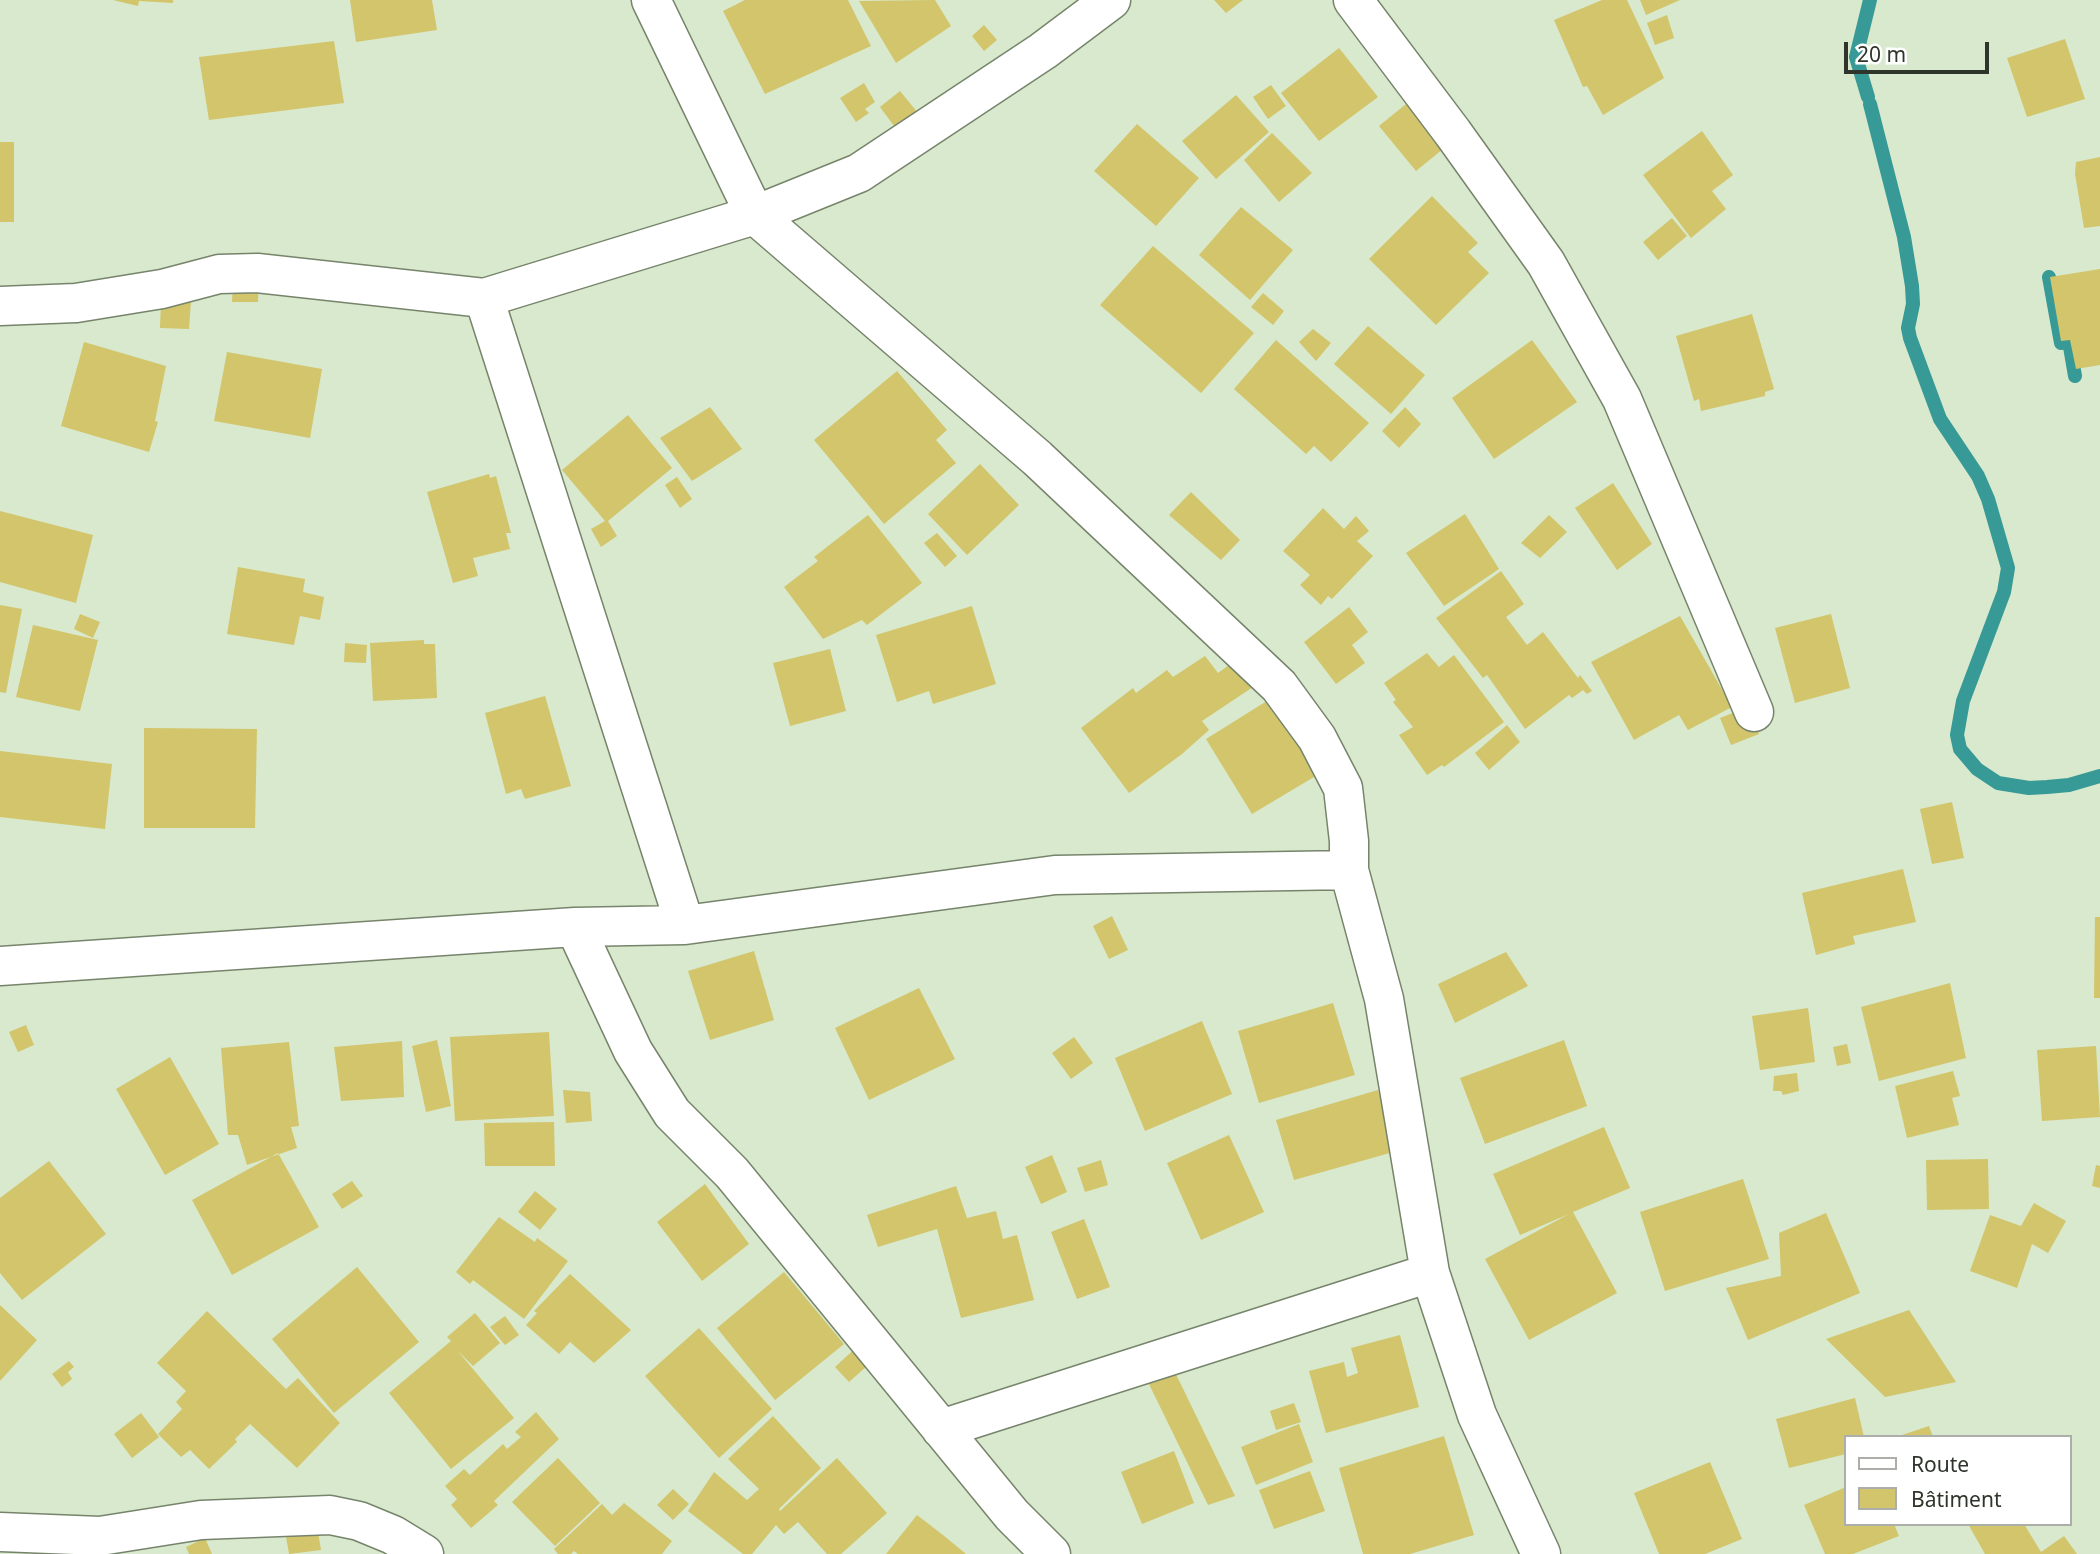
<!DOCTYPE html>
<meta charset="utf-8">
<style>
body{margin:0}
#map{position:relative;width:2100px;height:1554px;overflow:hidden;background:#d9e9cd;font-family:"Noto Sans",sans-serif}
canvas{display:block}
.legend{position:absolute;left:1844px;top:1435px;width:228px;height:91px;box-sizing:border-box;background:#fff;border:2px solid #acaeaa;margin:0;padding:9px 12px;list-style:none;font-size:21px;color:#2f352a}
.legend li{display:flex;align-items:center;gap:14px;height:35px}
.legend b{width:35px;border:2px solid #acaeaa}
.scale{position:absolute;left:1844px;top:42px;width:145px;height:32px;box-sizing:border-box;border:4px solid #2f352a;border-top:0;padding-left:9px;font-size:21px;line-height:24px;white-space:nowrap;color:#2f352a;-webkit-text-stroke:5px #fff;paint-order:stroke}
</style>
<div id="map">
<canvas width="2100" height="1554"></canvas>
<ul class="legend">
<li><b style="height:9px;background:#fff"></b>Route</li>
<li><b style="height:19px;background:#d2c56b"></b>Bâtiment</li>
</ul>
<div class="scale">20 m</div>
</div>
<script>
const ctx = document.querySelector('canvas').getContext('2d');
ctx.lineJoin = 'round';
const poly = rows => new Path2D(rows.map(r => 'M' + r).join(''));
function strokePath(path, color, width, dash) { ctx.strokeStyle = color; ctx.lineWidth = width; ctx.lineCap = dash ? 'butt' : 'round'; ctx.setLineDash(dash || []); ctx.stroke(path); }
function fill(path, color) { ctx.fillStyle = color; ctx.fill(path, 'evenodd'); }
const stream = poly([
 [1868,97,1856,57,1870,0],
 [1870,104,1904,237,1912,286,1913,304,1908,328,1910,338,1940,419,1978,476,1988,499,2008,568,2004,592,1963,701,1957,735,1960,749,1977,769,1998,783,2029,788,2047,787,2069,785,2100,776],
 [2049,277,2061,343,2069,341,2075,376]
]);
const building = poly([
 [113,0,173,0,173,3,139,1,138,6],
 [350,0,432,0,437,30,356,42],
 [745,0,848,0,871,46,765,94,723,11],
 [935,0,951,26,896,63,859,1],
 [1214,0,1243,0,1226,13],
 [1602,0,1627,0,1664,78,1603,115,1587,86,1583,87,1554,20],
 [1640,0,1680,0,1646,15],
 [1667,15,1674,38,1655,45,1647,23],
 [984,25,997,40,984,51,972,36],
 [2065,39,2085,99,2027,117,2007,58],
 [334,41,344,103,209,120,199,57],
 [1339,48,1378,97,1319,141,1281,93],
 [864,83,875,102,865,109,869,113,856,122,840,98],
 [1271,85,1286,106,1268,119,1253,97],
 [900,91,918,113,897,130,880,107],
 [1236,95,1269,132,1216,179,1182,141],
 [1406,104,1443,149,1416,171,1379,126],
 [1137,124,1199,178,1156,226,1094,171],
 [1702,131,1733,175,1712,191,1726,209,1691,238,1643,175],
 [1272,133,1312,173,1279,202,1244,160],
 [0,142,14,142,14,222,0,222],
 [2100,157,2100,226,2084,228,2075,174,2076,162],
 [1432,196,1478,243,1468,252,1489,273,1436,325,1369,259],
 [1241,207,1293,250,1250,300,1199,255],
 [1672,218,1687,236,1658,260,1643,242],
 [1153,246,1254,333,1201,393,1100,305],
 [2100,269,2100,365,2076,369,2070,340,2061,341,2050,277],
 [233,280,259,280,258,302,232,302],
 [1263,293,1284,311,1273,325,1251,307],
 [161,299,191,301,189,329,160,328],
 [1752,314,1774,389,1765,392,1765,396,1701,411,1699,399,1694,401,1676,336],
 [1368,326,1425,375,1391,414,1334,364],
 [1313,329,1331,343,1316,361,1299,342],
 [1276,340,1369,423,1331,462,1314,446,1306,454,1234,389],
 [1532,340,1577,402,1494,459,1452,398],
 [84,342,166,366,155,421,158,422,149,452,61,426],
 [227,352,322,369,310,438,214,421],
 [897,371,947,430,936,440,956,463,884,524,814,440],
 [710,407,742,449,692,481,660,438],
 [1405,407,1421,424,1399,448,1382,431],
 [628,415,672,468,608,521,617,536,601,547,591,529,605,521,562,470],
 [980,464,1019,505,967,555,928,514],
 [489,474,490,478,496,476,511,533,506,533,510,549,473,558,478,576,453,583,427,492],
 [677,477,692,499,680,508,665,485],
 [1613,483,1652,544,1617,570,1575,508],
 [1191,492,1240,540,1221,560,1169,515],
 [1323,508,1344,529,1356,516,1369,531,1357,541,1373,556,1332,599,1328,596,1321,605,1300,585,1310,575,1283,551],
 [0,511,93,535,76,603,0,582],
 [1465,514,1499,569,1444,606,1406,553],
 [868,515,922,583,867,625,862,620,823,639,784,587,818,561,814,557],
 [1549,515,1567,532,1540,558,1521,543],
 [937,533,957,556,945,567,924,543],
 [238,567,305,579,303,592,324,597,320,620,300,616,294,645,227,634],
 [1501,571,1524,604,1506,617,1527,645,1543,632,1578,678,1580,675,1592,691,1587,694,1583,690,1572,698,1569,695,1525,729,1487,675,1483,678,1436,618],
 [0,605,22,609,6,693,0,692],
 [972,606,996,684,933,704,929,691,897,702,876,635],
 [1349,607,1368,632,1352,645,1365,663,1336,684,1304,642],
 [80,614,100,622,93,638,74,629],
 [1831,614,1850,688,1795,703,1775,628],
 [1680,616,1732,707,1688,730,1679,715,1634,740,1591,662],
 [33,625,98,640,80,711,16,697],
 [424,640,424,644,435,644,437,698,373,701,370,643],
 [345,643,367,645,366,663,344,662],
 [830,649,846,711,790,726,773,663],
 [1427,653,1439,667,1454,655,1504,722,1444,767,1442,765,1427,775,1399,735,1413,727,1393,702,1396,700,1384,683],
 [1205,656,1218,673,1236,660,1256,685,1202,721,1209,730,1182,754,1129,793,1081,728,1133,688,1136,693,1167,670,1173,677],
 [1278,694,1324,771,1252,814,1206,739],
 [545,696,571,786,525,799,521,789,506,794,485,713],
 [1748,707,1759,734,1731,745,1720,718],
 [1507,725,1520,742,1489,770,1475,753],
 [144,728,257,729,255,828,144,828],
 [0,751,112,764,105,829,0,817],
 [1952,802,1964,858,1932,864,1920,809],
 [1903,869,1916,922,1853,936,1855,944,1816,955,1802,893],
 [1112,916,1128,950,1109,959,1093,926],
 [2095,917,2100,917,2100,998,2094,998],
 [754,951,774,1020,710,1040,688,971],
 [1506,952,1528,986,1455,1023,1438,984],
 [1950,983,1966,1058,1879,1081,1861,1007],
 [919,988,955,1059,869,1100,835,1028],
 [1333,1003,1355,1075,1259,1103,1238,1031],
 [1808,1008,1815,1062,1760,1070,1752,1016],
 [1202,1021,1232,1094,1145,1131,1115,1058],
 [26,1025,34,1045,18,1052,9,1032],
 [549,1032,554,1116,455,1121,450,1037],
 [1074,1037,1093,1063,1071,1079,1052,1053],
 [437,1040,451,1106,426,1112,412,1046],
 [1564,1040,1587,1106,1485,1144,1460,1078],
 [402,1041,404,1097,341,1101,334,1047],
 [289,1042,299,1126,291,1127,297,1148,247,1165,238,1135,228,1135,221,1048],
 [1847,1044,1851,1063,1837,1066,1833,1047],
 [2096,1046,2100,1117,2042,1121,2037,1050],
 [170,1057,219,1144,165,1175,116,1089],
 [1953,1071,1960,1096,1952,1098,1959,1125,1907,1138,1895,1086],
 [1797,1073,1799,1091,1783,1095,1781,1091,1773,1091,1774,1076],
 [563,1090,590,1092,592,1121,566,1123],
 [1378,1090,1397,1151,1294,1180,1276,1120],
 [554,1122,555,1166,485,1166,484,1123],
 [1604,1127,1630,1188,1573,1212,1617,1293,1529,1340,1485,1259,1569,1214,1520,1235,1493,1174],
 [1229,1135,1264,1212,1201,1240,1167,1163],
 [278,1153,319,1227,232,1275,192,1200],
 [1052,1155,1067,1192,1041,1204,1025,1167],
 [1988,1159,1989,1209,1927,1210,1926,1160],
 [1101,1160,1108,1185,1085,1192,1077,1168],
 [49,1161,106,1234,22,1300,0,1273,0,1198],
 [2096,1165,2100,1166,2100,1188,2092,1186],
 [1743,1179,1769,1259,1665,1291,1640,1212],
 [352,1181,363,1196,342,1209,332,1194],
 [705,1184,749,1244,702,1281,657,1222],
 [956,1186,967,1218,996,1211,1003,1239,1017,1235,1034,1300,961,1318,937,1229,878,1247,867,1215],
 [535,1191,557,1209,540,1230,518,1212],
 [2034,1203,2066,1221,2048,1253,2032,1244,2017,1288,1970,1271,1990,1215,2021,1226],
 [1826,1213,1860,1293,1748,1340,1726,1288,1781,1276,1779,1233],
 [499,1217,535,1242,537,1238,568,1261,524,1319,473,1280,470,1284,456,1272],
 [1084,1219,1110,1287,1077,1299,1051,1232],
 [357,1267,419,1342,334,1413,272,1339],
 [784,1272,844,1344,775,1400,717,1328],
 [570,1274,631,1330,594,1363,570,1342,559,1354,526,1325,537,1313,534,1311],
 [0,1305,37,1340,0,1381],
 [1909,1310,1956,1382,1885,1397,1826,1339],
 [207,1311,286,1389,298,1378,340,1423,297,1468,250,1424,235,1439,237,1442,209,1469,190,1450,181,1457,158,1434,182,1409,176,1402,186,1391,157,1363],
 [475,1313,500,1343,473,1366,457,1350,514,1418,451,1469,389,1393,451,1341,447,1337],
 [505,1316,519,1335,505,1345,490,1327],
 [699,1328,772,1409,719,1458,645,1376],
 [1400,1335,1419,1407,1326,1433,1309,1371,1344,1362,1347,1377,1358,1373,1351,1348],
 [862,1342,876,1358,849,1382,835,1367],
 [69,1361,74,1367,68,1372,72,1379,62,1387,52,1374],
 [1171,1364,1235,1496,1208,1505,1146,1378],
 [1855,1398,1864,1437,1846,1437,1846,1454,1789,1468,1776,1419],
 [1294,1403,1301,1422,1276,1430,1270,1411],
 [536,1412,559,1439,494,1501,498,1505,471,1528,451,1505,457,1499,445,1486,464,1469,470,1475,503,1444,507,1449,521,1437,515,1432],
 [141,1413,159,1437,132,1458,114,1434],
 [773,1416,821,1468,779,1509,780,1511,837,1458,887,1513,841,1554,827,1554,798,1522,784,1534,776,1525,752,1554,743,1554,688,1511,714,1472,747,1500,759,1489,728,1459],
 [1299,1424,1313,1462,1256,1485,1241,1447],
 [1929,1426,1933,1437,1899,1437,1899,1436],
 [1444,1436,1474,1535,1410,1554,1363,1554,1339,1468],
 [1174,1451,1194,1503,1142,1524,1121,1472],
 [558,1458,600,1503,555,1546,512,1502],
 [1710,1462,1742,1539,1705,1554,1659,1554,1634,1493],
 [1310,1471,1325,1511,1274,1529,1259,1490],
 [1846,1487,1846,1524,1894,1524,1899,1536,1853,1554,1825,1554,1804,1505],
 [673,1489,689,1504,673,1520,657,1505],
 [624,1503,672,1541,662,1554,578,1554,574,1551,571,1554,558,1554,554,1549,602,1504,612,1515],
 [917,1515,943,1535,966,1554,886,1554],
 [1968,1524,2024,1524,2041,1552,2064,1536,2077,1554,1985,1554],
 [284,1525,318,1532,321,1550,289,1554],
 [205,1538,212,1554,189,1554,186,1547]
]);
const minor = poly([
 [1353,0,1453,133,1546,263,1622,399,1754,712],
 [484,298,685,925],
 [0,306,76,303,162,289,219,274,257,273,484,298,755,215,859,173,1043,51,1111,0],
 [1349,870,1384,999,1430,1273,1477,1415,1541,1554],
 [575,927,633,1051,672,1113,732,1173,1012,1515,1051,1554],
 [0,966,575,927,685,925,1055,875,1349,870,1349,841,1343,788,1317,738,1279,686,1037,458,755,215,651,0],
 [941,1429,1430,1273],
 [0,1532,100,1536,201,1520,330,1515,359,1521,393,1535,424,1554]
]);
strokePath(stream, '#379a97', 14);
fill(building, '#d2c56b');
strokePath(minor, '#76846b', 41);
strokePath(minor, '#fff', 38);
</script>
